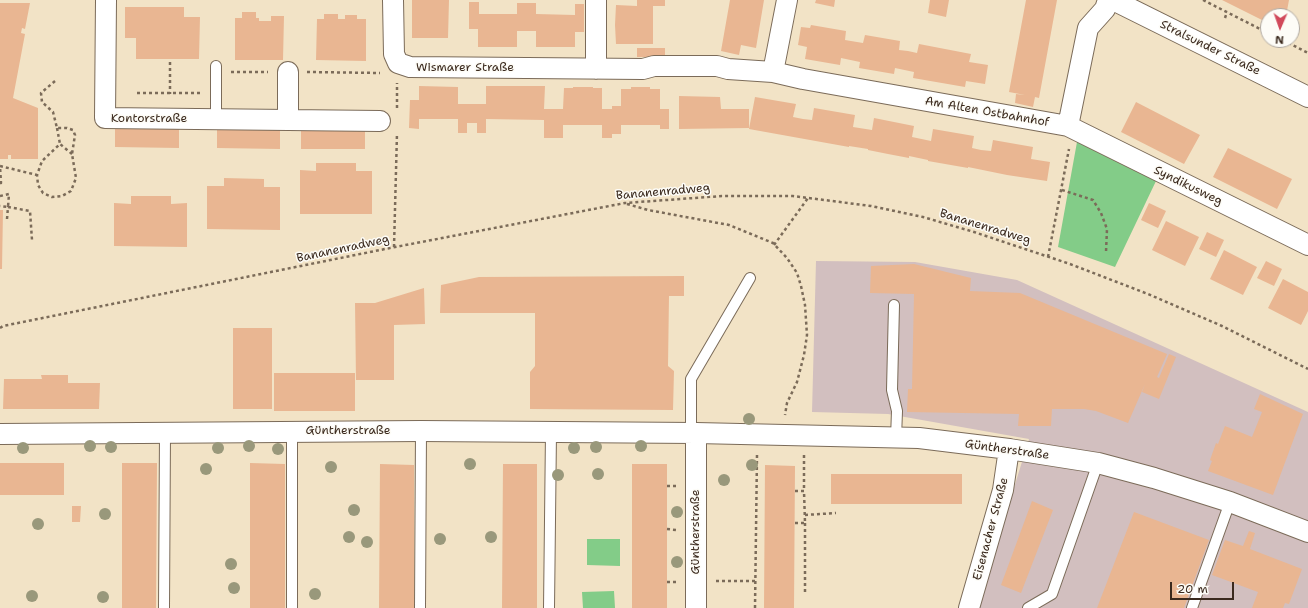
<!DOCTYPE html>
<meta charset="utf-8">
<style>
body{margin:0}
#map{position:relative;width:1308px;height:608px;overflow:hidden;background:#f2e3c6;font-family:"Shantell Sans",sans-serif}
canvas{display:block}
.north{position:absolute;left:1260px;top:8px;width:40px;height:40px;box-sizing:border-box;background:#fdfcf7;border:1px solid #afa8a0;border-radius:50%;rotate:182deg;font-size:11px;font-weight:700;line-height:16px;text-align:center;color:#3b2a1e}
.north::after{content:'';display:block;margin:auto;width:14px;height:18px;background:#d1495b;clip-path:polygon(50% 0,100% 100%,50% 72%,0 100%)}
.scale{position:absolute;left:1170px;top:582px;width:64px;height:18px;box-sizing:border-box;border:2px solid #3b2a1e;border-top:0;padding-left:5px;font-size:12px;line-height:14px;white-space:nowrap;color:#3b2a1e;-webkit-text-stroke:3px #fdfcf7;paint-order:stroke}
</style>
<div id="map">
<canvas width="1308" height="608"></canvas>
<div class="north">N</div>
<div class="scale">20 m</div>
</div>
<script>
const ctx = document.querySelector('canvas').getContext('2d');
ctx.lineJoin = 'round';
function fill(path, color) { ctx.fillStyle = color; ctx.fill(path, 'evenodd'); }
const poly = rows => new Path2D(rows.map(r => 'M' + r).join(''));
function strokePath(path, color, width, dash) { ctx.strokeStyle = color; ctx.lineWidth = width; ctx.lineCap = dash ? 'butt' : 'round'; ctx.setLineDash(dash || []); ctx.stroke(path); }
function write(font, color, halo, rows, align = 'center') {
  ctx.font = font + ' "Shantell Sans",sans-serif'; ctx.lineWidth = 3; ctx.setLineDash([]); ctx.textBaseline = 'middle'; ctx.strokeStyle = halo; ctx.fillStyle = color; for (const [text, x, y, turn = 0] of rows) {
    ctx.save(); ctx.translate(x, y); ctx.rotate((+turn || 0) * Math.PI / 180); ctx.textAlign = isNaN(turn) ? turn : align; if (halo) ctx.strokeText(text, 0, 0); ctx.fillText(text, 0, 0); ctx.restore();
  }
}
const industrial = poly([
 [816,261,915,262,1017,280,1308,412,1308,608,977,608,1029,439,888,414,812,412]
]);
const green = poly([
 [1077,142,1156,181,1115,267,1058,247],
 [587,539,620,539,620,566,587,565],
 [614,591,615,608,583,608,582,592]
]);
const building = poly([
 [412,0,449,0,448,38,412,38],
 [637,0,665,0,665,6,653,6,653,44,616,44,615,25,616,5,637,6],
 [730,0,764,0,756,48,741,45,739,55,721,51],
 [816,0,835,0,834,7,815,3],
 [930,0,949,0,946,17,928,13],
 [1026,0,1057,0,1039,98,1035,97,1033,107,1015,103,1016,94,1025,95,1009,92],
 [1222,0,1289,0,1286,16,1268,16,1268,23],
 [469,2,479,2,479,14,517,14,517,3,536,3,536,14,575,15,575,4,584,4,584,32,575,32,575,47,536,47,536,31,517,31,517,47,478,47,478,29,469,29],
 [0,3,30,3,25,29,22,28,21,33,25,34,13,98,38,108,38,159,11,159,11,155,8,155,8,159,0,159],
 [125,7,184,7,184,17,200,17,199,59,136,59,136,38,125,38],
 [242,12,256,12,256,18,259,18,259,21,271,21,271,16,284,16,283,60,235,60,235,18,242,18],
 [324,14,338,14,338,19,345,19,345,15,357,15,357,19,366,19,366,61,316,60,317,19,324,19],
 [811,25,846,31,845,40,863,43,865,35,900,41,899,50,908,51,917,53,919,44,971,54,969,62,988,65,985,84,966,81,965,87,913,78,914,72,895,68,894,74,859,68,860,62,841,58,840,65,805,59,807,47,798,45,801,27,810,28],
 [637,48,665,48,665,57,637,57],
 [419,86,458,87,458,104,486,104,486,86,545,86,544,109,563,109,564,88,573,88,573,87,593,87,593,88,602,88,602,109,612,109,612,106,621,106,621,89,631,89,631,87,650,87,650,89,660,89,660,109,669,109,669,129,660,129,660,125,621,125,621,134,612,134,612,138,602,138,602,125,563,125,563,138,544,138,544,120,486,119,486,133,477,133,477,123,467,123,467,133,458,133,458,119,419,119,419,129,409,128,410,100,419,100],
 [679,96,720,97,721,109,749,109,749,128,679,129],
 [755,97,796,104,793,117,803,119,812,120,814,108,855,115,853,127,872,130,874,118,914,126,912,137,931,141,933,129,974,136,972,148,981,150,991,151,993,140,1033,147,1031,159,1050,162,1047,181,1007,175,968,167,968,168,928,161,928,160,909,156,909,158,888,154,868,150,868,149,849,146,849,147,749,129],
 [1136,102,1200,135,1184,164,1121,132],
 [115,129,179,129,179,148,115,147],
 [217,130,280,130,280,149,217,148],
 [301,130,365,130,365,149,301,149],
 [1228,148,1292,179,1277,209,1213,177],
 [316,163,356,163,356,171,372,171,372,214,300,214,300,170,316,171],
 [224,178,264,179,264,187,280,187,280,230,207,229,207,186,224,186],
 [131,196,171,196,171,204,187,203,187,247,114,246,114,203,131,204],
 [1149,203,1166,211,1158,228,1141,220],
 [0,210,3,210,2,269,0,269],
 [1166,221,1199,237,1185,266,1152,250],
 [1207,232,1224,240,1216,257,1199,249],
 [1224,250,1257,267,1243,295,1210,279],
 [1266,261,1282,269,1274,286,1257,278],
 [914,264,971,278,970,291,1020,293,1167,354,1157,377,1159,378,1169,354,1176,357,1159,399,1142,392,1145,384,1128,423,1096,411,1084,409,1052,409,1051,426,1018,426,1019,414,907,412,908,389,912,389,914,294,870,293,871,266],
 [684,276,684,296,669,296,668,366,674,371,673,410,530,409,530,372,535,366,535,313,440,313,441,285,479,277],
 [1283,279,1308,292,1308,311,1301,325,1268,308],
 [424,288,425,324,394,325,394,380,356,380,355,303,375,303],
 [233,328,272,328,272,409,233,409],
 [274,373,355,373,355,411,274,411],
 [41,375,68,375,68,383,100,383,99,409,3,409,4,379,42,379],
 [1260,394,1303,414,1273,495,1208,471,1212,461,1210,460,1216,443,1218,444,1225,426,1252,437,1262,412,1254,409],
 [0,463,64,463,64,495,0,495],
 [122,463,157,463,156,608,122,608],
 [250,463,285,464,285,608,250,608],
 [380,464,414,465,414,608,379,608],
 [503,464,537,464,537,608,502,608],
 [632,464,667,464,667,608,632,608],
 [765,465,795,466,794,608,764,608],
 [831,474,962,474,962,504,831,504],
 [1032,501,1053,510,1021,593,1001,585],
 [72,506,81,506,80,522,72,522],
 [1134,512,1209,540,1184,608,1097,608],
 [1249,531,1255,533,1250,549,1302,569,1289,604,1285,603,1283,608,1252,608,1258,592,1212,575,1225,540,1243,546]
]);
const path = poly([
 [1203,0,1268,33],
 [1225,18,1227,12],
 [1283,40,1308,53],
 [1279,45,1282,40],
 [170,62,170,94],
 [231,72,268,72],
 [307,72,380,73],
 [55,81,41,93,42,102,53,112,57,128,67,128,73,130,75,135,72,154,76,178,71,191,62,196,52,197,43,193,38,185,37,175,42,161,60,144,72,154],
 [137,93,202,93],
 [397,108,397,83],
 [57,128,60,144],
 [0,166,37,175],
 [0,183,1,183,0,166],
 [1062,190,1093,200,1101,213,1107,229,1106,252],
 [0,196,9,194,8,207,0,206],
 [627,204,648,210,729,225,773,243,787,258,797,273,801,286,805,305,807,335,804,355,797,382,787,403,785,415],
 [7,219,8,207,30,211,32,240],
 [774,245,808,198],
 [394,247,397,133],
 [1048,257,1069,149],
 [0,328,3,326,390,248,625,203,722,196,793,196,871,206,923,217,974,232,1070,264,1148,294,1222,326,1308,369],
 [667,486,676,486],
 [795,491,804,491,804,455],
 [805,515,836,513],
 [795,523,805,523,804,491],
 [667,529,676,530],
 [716,581,756,581],
 [667,582,676,582],
 [805,592,805,523],
 [755,608,757,455]
]);
const service = poly([
 [216,119,216,66],
 [894,305,892,390,897,411,896,438],
 [691,433,691,379,750,278],
 [164,608,165,433],
 [292,608,292,431],
 [420,608,421,431],
 [549,608,551,432],
 [1028,608,1052,594,1098,463],
 [1192,608,1230,502]
]);
const minor = poly([
 [106,0,105,118,380,121],
 [393,0,394,54,398,63,410,67,643,69,654,66,717,66,728,69,773,72,803,79,1068,126,1088,28,1105,9,1108,0],
 [596,0,596,69],
 [1113,0,1308,97],
 [773,72,787,0],
 [288,119,288,72],
 [1068,126,1308,245],
 [696,433,696,608],
 [0,434,421,431,696,433,919,438,1009,449,1098,463,1154,478,1230,502,1308,532],
 [969,608,1003,490,1009,449]
]);
const trees = [
 [749,419],
 [90,446],
 [249,446],
 [641,446],
 [111,447],
 [596,447],
 [23,448],
 [218,448],
 [574,448],
 [278,449],
 [470,464],
 [752,465],
 [331,467],
 [206,469],
 [598,474],
 [558,475],
 [724,480],
 [354,510],
 [677,512],
 [105,514],
 [38,524],
 [349,537],
 [491,537],
 [440,539],
 [367,542],
 [677,562],
 [231,564],
 [234,588],
 [315,594],
 [32,596],
 [103,597]
];
const streetNames = [
 ["Stralsunder Straße",1210,48,26],
 ["Wismarer Straße",465,68],
 ["Am Alten Ostbahnhof",987,112,10],
 ["Kontorstraße",149,119],
 ["Syndikusweg",1188,186,26],
 ["Bananenradweg",663,192,-5],
 ["Bananenradweg",985,227,17],
 ["Bananenradweg",343,249,-12],
 ["Güntherstraße",348,431],
 ["Güntherstraße",1007,450,8],
 ["Eisenacher Straße",991,529,-75],
 ["Güntherstraße",696,532,-90]
];
fill(industrial, '#d2bfbf');
fill(green, '#83cc88');
fill(building, '#e9b692');
strokePath(service, '#7b6b59', 12);
strokePath(minor, '#7b6b59', 22);
strokePath(path, '#7b6b59', 2.5, [3, 3]);
strokePath(service, '#fff', 10);
strokePath(minor, '#fff', 20);
ctx.fillStyle = '#99987b';
for (const [x, y] of trees) { ctx.beginPath(); ctx.arc(x, y, 6, 0, 2 * Math.PI); ctx.fill(); }
write('12px', '#3b2a1e', '#fdfcf7', streetNames);
</script>
